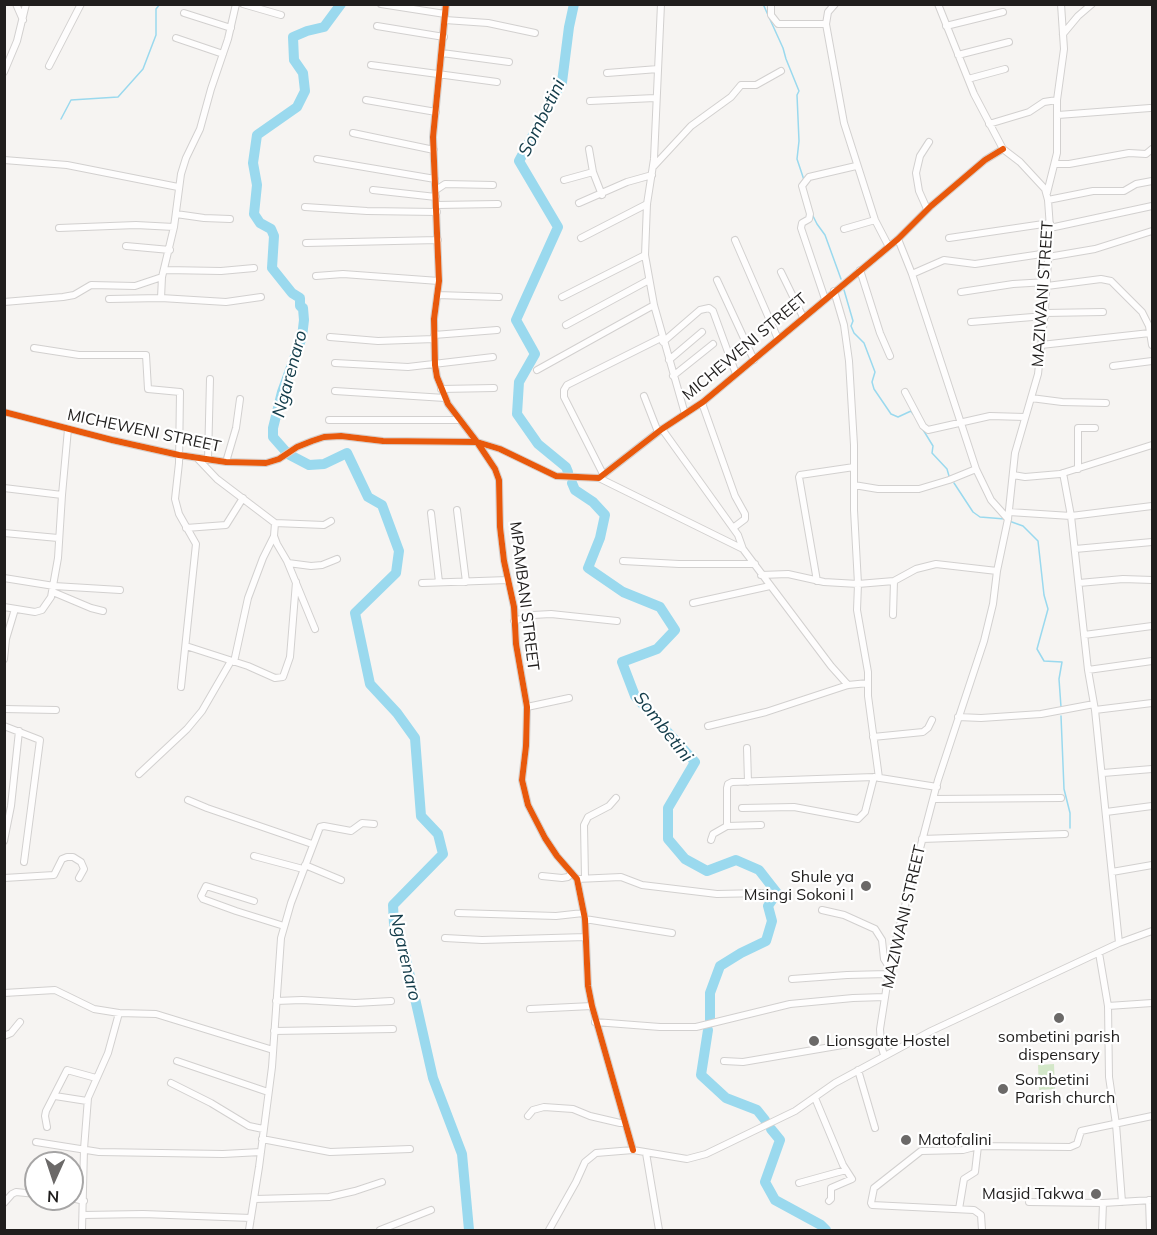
<!DOCTYPE html>
<style>
body{margin:0}
#map{position:relative;width:1157px;height:1235px;overflow:hidden;background:#f6f4f2;font-family:Mulish,sans-serif}
canvas{display:block}
.frame{position:absolute;inset:0;border:6px solid #201e1d;pointer-events:none}
.north{position:absolute;left:24px;top:1151px;width:60px;height:60px;box-sizing:border-box;background:#fff;border:2px solid #a6a5a5;border-radius:50%;rotate:183deg;font-size:16px;font-weight:700;line-height:24px;text-align:center;color:#201e1d}
.north::after{content:'';display:block;margin:auto;width:21px;height:27px;background:#6b6968;clip-path:polygon(50% 0,100% 100%,50% 72%,0 100%)}
</style>
<div id="map">
<canvas width="1157" height="1235"></canvas>
<div class="frame"></div>
<div class="north">N</div>
</div>
<script>
const ctx = document.querySelector('canvas').getContext('2d');
ctx.lineJoin = 'round';
function fill(path, color) { ctx.fillStyle = color; ctx.fill(path, 'evenodd'); }
const poly = rows => new Path2D(rows.map(r => 'M' + r).join(''));
function strokePath(path, color, width, dash) { ctx.strokeStyle = color; ctx.lineWidth = width; ctx.lineCap = dash ? 'butt' : 'round'; ctx.setLineDash(dash || []); ctx.stroke(path); }
function write(font, color, halo, rows, align = 'center') {
  ctx.font = font + ' Mulish,sans-serif'; ctx.lineWidth = 4.5; ctx.setLineDash([]); ctx.textBaseline = 'middle'; ctx.strokeStyle = halo; ctx.fillStyle = color; for (const [text, x, y, turn = 0] of rows) {
    ctx.save(); ctx.translate(x, y); ctx.rotate((+turn || 0) * Math.PI / 180); ctx.textAlign = isNaN(turn) ? turn : align; if (halo) ctx.strokeText(text, 0, 0); ctx.fillText(text, 0, 0); ctx.restore();
  }
}
const green = poly([
 [1054,1064,1055,1089,1039,1090,1038,1065]
]);
const stream = poly([
 [763,4,783,48,786,59,799,91,797,95,799,141,797,159,804,180],
 [61,119,71,100,118,97,143,69,156,35,156,9,160,4],
 [812,214,817,224,825,235,841,279],
 [844,290,853,321,851,326,854,333,864,343,875,372,872,382,874,389,891,414,898,417,911,411,913,414],
 [922,428,933,446,932,453,947,469,949,476],
 [954,483,973,512,980,517,1005,519],
 [1009,521,1023,526,1038,541,1044,595,1048,609,1037,649,1044,661,1062,662,1059,679,1061,707],
 [1061,716,1064,789,1070,813,1070,828]
]);
const river = poly([
 [341,4,324,27,307,31,293,37,294,60,303,73,305,91,297,107,257,135,253,163,257,185,254,214,260,223,271,229,274,236,272,268,292,293,300,298,300,306,303,308,304,320,302,337,282,392,273,428,273,437,288,454,309,465,324,464,347,453,368,497,382,505,399,551,396,573,355,613,370,684,397,713,415,738,421,816,438,834,443,854,393,905,394,924,404,950,433,1078,462,1154,469,1230],
 [568,472,566,467,538,444,517,414,519,382,535,354,516,320,558,227,519,161,562,82,569,27,574,4],
 [572,483,575,490,593,502,605,515,600,538,588,568,623,592,660,607,675,630,657,649,622,662,635,696,695,762,668,808,668,839,685,859,707,871,736,860,759,870,777,893,768,906,772,921,766,941,741,953,720,966,710,993,710,1020],
 [708,1030,701,1075,726,1098,757,1110,765,1120],
 [771,1129,780,1140,765,1182,775,1200,821,1225,826,1230]
]);
const minor = poly([
 [16,4,23,20],
 [243,4,281,15],
 [381,4,445,14],
 [446,4,433,137,439,281,434,319,435,365,437,377,448,404,477,442,495,469,499,480,500,527,504,561,514,607,516,644,527,707,526,746,522,780,528,805,545,838,557,856,577,879,585,919,588,986,592,1006,633,1150],
 [661,4,654,159,647,204,645,255,654,305,685,414],
 [771,4,771,15,778,24,826,24,844,123,875,220,888,245],
 [184,13,231,28],
 [445,20,488,23,535,33],
 [826,24,828,12,835,4],
 [377,26,444,37],
 [946,26,1003,12],
 [1063,34,1078,16,1092,4],
 [176,38,223,54],
 [442,53,509,62],
 [958,55,1009,42],
 [371,65,497,82],
 [49,66,81,4],
 [4,72,17,41,26,4],
 [607,73,658,69],
 [968,79,1005,69],
 [366,100,436,112],
 [590,101,655,98],
 [1058,115,1150,108],
 [989,124,1029,112,1044,102,1057,100],
 [353,133,434,150],
 [589,149,593,172,602,195],
 [317,159,435,179],
 [4,160,67,165,178,187],
 [1056,164,1069,164,1129,153,1146,154,1152,149],
 [653,167,691,126,731,97,741,85,756,85,781,71],
 [564,180,593,172],
 [373,190,436,197],
 [436,190,445,184,493,185],
 [1047,193,1057,153,1057,100,1064,49,1061,4],
 [1048,200,1093,191,1124,191,1136,184,1152,181],
 [579,203,627,182,652,175],
 [436,205,498,204],
 [305,207,367,211,437,212],
 [927,209,919,191,916,173,920,156,929,142],
 [176,214,204,218,230,219],
 [59,228,136,225,174,227],
 [1050,228,1152,206],
 [844,229,875,220],
 [581,238,647,204],
 [949,238,1050,223],
 [898,239,912,274,976,469,991,500,1008,519],
 [735,240,778,339],
 [306,243,438,240],
 [126,246,170,250],
 [1048,257,1095,249,1152,231],
 [165,270,221,271,254,268],
 [860,270,880,333,890,356],
 [781,272,803,317],
 [912,274,944,260,975,264,1048,253],
 [316,276,343,274,439,281],
 [717,280,754,360],
 [1047,286,1101,279,1111,281,1142,312,1149,326,1152,345],
 [834,291,844,325,849,361,854,445,854,510,858,584,857,610,868,672,868,696,879,778],
 [961,292,1013,284,1047,282],
 [437,295,499,297],
 [562,297,645,255],
 [161,298,162,277,174,227,181,174,186,158,200,129,211,89,228,39,236,4],
 [109,299,161,298,226,302,261,297],
 [825,299,801,228,802,223,809,219,810,214,802,186,809,177,856,166],
 [4,302,63,297,74,295,91,285,135,286,162,277],
 [1045,313,1103,312],
 [971,322,1045,316],
 [566,325,649,280],
 [434,335,497,330],
 [330,337,378,341,434,339],
 [663,342,700,310,709,308,713,311,736,374],
 [1041,345,1150,333],
 [34,348,79,355,146,355,148,389,180,392,179,463,175,499,179,514,196,544,181,687],
 [669,360,702,332],
 [335,363,408,367,493,357],
 [1113,366,1152,361],
 [537,370,654,305],
 [673,376,713,344],
 [441,389,494,388],
 [335,391,445,398],
 [905,392,923,426,928,430,990,416,1025,417],
 [644,396,658,432],
 [1031,398,1062,402,1106,403],
 [702,403,735,496,745,514,745,519,733,528],
 [4,412,112,440,179,455,226,462,266,463,279,459,297,447,312,441,324,437,341,436,383,441,477,442,500,449,556,476,599,478,662,429,703,402,898,239,931,206,985,160,1003,149],
 [329,420,459,420],
 [662,429,738,535,743,549],
 [198,459,217,479,275,523,324,525,331,521],
 [208,460,210,379],
 [226,462,236,428,240,399],
 [1078,469,1078,428,1095,428],
 [1063,473,1071,516,1088,670,1095,710,1119,943],
 [603,474,564,397,564,390,567,385,663,337],
 [1013,475,1025,477,1060,474,1152,445],
 [599,478,743,549,831,666,848,685],
 [854,485,878,489,919,489,949,480,976,469],
 [4,488,62,495],
 [457,510,466,582],
 [1009,512,1071,516,1152,506],
 [431,513,439,582],
 [275,523,274,536,277,544,287,561,315,629],
 [186,528,226,525,243,498],
 [4,533,58,538],
 [1075,549,1152,542],
 [623,561,679,564,755,564],
 [288,563,311,566,322,565,337,559],
 [761,575,788,574,824,582,858,584,894,581,916,569,936,564,997,571],
 [4,578,54,586,120,590],
 [817,581,799,477,800,475,854,467],
 [422,583,508,580],
 [1079,583,1123,579,1152,580],
 [53,592,91,608,103,611],
 [693,603,770,586],
 [4,607,35,612,42,610,51,597,58,558,62,495,68,429],
 [893,615,894,581],
 [514,621,533,615,551,614,617,621],
 [1084,635,1152,626],
 [186,646,248,666,275,678,283,677,290,657,296,582],
 [4,659,6,639,15,609],
 [234,662,248,598,263,558,274,536],
 [1088,670,1152,661],
 [527,707,569,698],
 [4,709,56,710],
 [1095,710,1152,703],
 [958,717,981,718,1041,714,1094,704],
 [4,726,40,740,24,862],
 [708,726,766,712,848,685,868,683],
 [873,737,923,732,928,728,932,720],
 [747,748,748,782],
 [1103,773,1152,769],
 [139,774,187,729,202,711,231,661],
 [934,799,1061,798],
 [188,800,207,808,312,844],
 [742,808,794,807,858,819,865,812,874,777],
 [1106,812,1152,806],
 [727,826,727,788,728,784,732,782,874,777,937,787],
 [922,839,1065,834],
 [711,840,713,834,727,826,761,825],
 [4,841,11,806,19,731],
 [254,856,303,869],
 [305,865,341,880],
 [1112,872,1152,865],
 [542,876,562,878,568,877,572,873],
 [4,878,54,875,62,859,67,857,73,857,81,862,84,869,79,878],
 [585,878,584,825,588,817,609,806,616,798],
 [577,879,621,877,642,885,717,894,762,893],
 [254,901,206,886,201,896,203,899,236,911,284,926],
 [822,910,844,915,875,929,882,940,884,959,889,967],
 [458,913,556,916,583,913],
 [585,919,672,933],
 [445,938,482,940,586,937],
 [1099,953,1108,1006,1109,1077,1116,1124,1122,1202],
 [792,979,847,975,888,974],
 [4,993,55,990,94,1009,119,1013,156,1014,273,1050],
 [276,1001,302,1000,355,1003,391,1001],
 [1108,1006,1152,1003],
 [530,1009,592,1006],
 [595,1022,660,1027,696,1027,790,1004,853,998,885,997],
 [274,1031,393,1029],
 [4,1036,11,1033,20,1022],
 [884,1055,881,1045,880,1029,891,959,938,780,984,641,993,604,997,571,1008,519,1015,453,1038,374,1045,310,1050,228,1048,200,1045,189,1020,162,1003,149,974,94,938,4],
 [177,1061,268,1092],
 [724,1061,743,1062,860,1042,881,1045],
 [858,1070,875,1128],
 [171,1083,211,1103,249,1126,263,1129],
 [55,1096,87,1101],
 [815,1098,843,1165,852,1179,831,1188,831,1199,829,1201],
 [528,1116,533,1110,544,1107,573,1109,590,1116,620,1123,625,1123],
 [47,1127,45,1116,46,1111,67,1070,96,1078],
 [262,1139,330,1152,410,1149],
 [36,1142,99,1152,223,1154,261,1152],
 [646,1153,659,1230],
 [799,1183,846,1170],
 [72,1198,84,1201],
 [255,1199,329,1197,355,1191,382,1182],
 [1149,1200,1150,1230],
 [1029,1202,1103,1203,1152,1200],
 [4,1203,12,1194,16,1192,36,1194],
 [959,1209,964,1179,975,1172,978,1146],
 [83,1215,143,1214,251,1218],
 [82,1230,84,1149,88,1098,108,1053,119,1013],
 [249,1230,259,1167,272,1067,281,938,291,903,320,827,324,826,351,831,362,823,374,824],
 [380,1230,431,1210],
 [549,1230,576,1182,585,1162,596,1153,633,1150,687,1159,706,1154,795,1111,835,1083,931,1031,1119,943,1152,931],
 [982,1230,981,1215,974,1210,872,1205,871,1203,874,1188,921,1151,963,1150,978,1146,1070,1147,1077,1144,1081,1131,1152,1116],
 [1102,1230,1103,1203]
]);
const cycleway = poly([
 [446,4,433,137,439,281,434,319,435,365,437,377,448,404,477,442,495,469,499,480,500,527,504,561,514,607,516,644,527,707,526,746,522,780,528,805,545,838,557,856,577,879,585,919,588,986,592,1006,633,1150],
 [4,412,112,440,179,455,226,462,266,463,279,459,297,447,312,441,324,437,341,436,383,441,477,442,500,449,556,476,599,478,662,429,703,402,898,239,931,206,985,160,1003,149]
]);
const markers = [
 [866,886,6,"#6b6968"],
 [1059,1018,6,"#6b6968"],
 [814,1041,6,"#6b6968"],
 [1003,1089,6,"#6b6968"],
 [906,1140,6,"#6b6968"],
 [1096,1194,6,"#6b6968"]
];
const streetNames = [
 ["MAZIWANI STREET",1043,294,-86],
 ["MICHEWENI STREET",745,347,-40],
 ["MICHEWENI STREET",144,431,12],
 ["MPAMBANI STREET",524,596,83],
 ["MAZIWANI STREET",904,917,-77]
];
const poiNames = [
 ["Shule ya",854,877,"right"],
 ["Msingi Sokoni I",854,895,"right"],
 ["sombetini parish",1059,1037,"center"],
 ["dispensary",1059,1055,"center"],
 ["Lionsgate Hostel",826,1041],
 ["Sombetini",1015,1080],
 ["Parish church",1015,1098],
 ["Matofalini",918,1140],
 ["Masjid Takwa",1084,1194,"right"]
];
const waterNames = [
 ["Sombetini",542,118,-64],
 ["Ngarenaro",290,374,-75],
 ["Sombetini",663,727,52],
 ["Ngarenaro",405,957,77]
];
fill(green, '#d3e7c8');
strokePath(stream, '#9ad9ee', 1.5);
strokePath(river, '#9ad9ee', 10);
strokePath(minor, '#d2d0cf', 8);
strokePath(minor, '#fefdfd', 6);
strokePath(cycleway, '#e8590c', 6);
for (const [x, y, r, color] of markers) { const dot = new Path2D(); dot.arc(x, y, r, 0, 2 * Math.PI); ctx.fillStyle = color; ctx.fill(dot); strokePath(dot, '#fff', 2); }
write('16px', '#201e1d', '#fff', streetNames);
write('16px', '#201e1d', '#fff', poiNames, 'left');
write('italic 18px', '#123b49', '#fff', waterNames);
</script>
